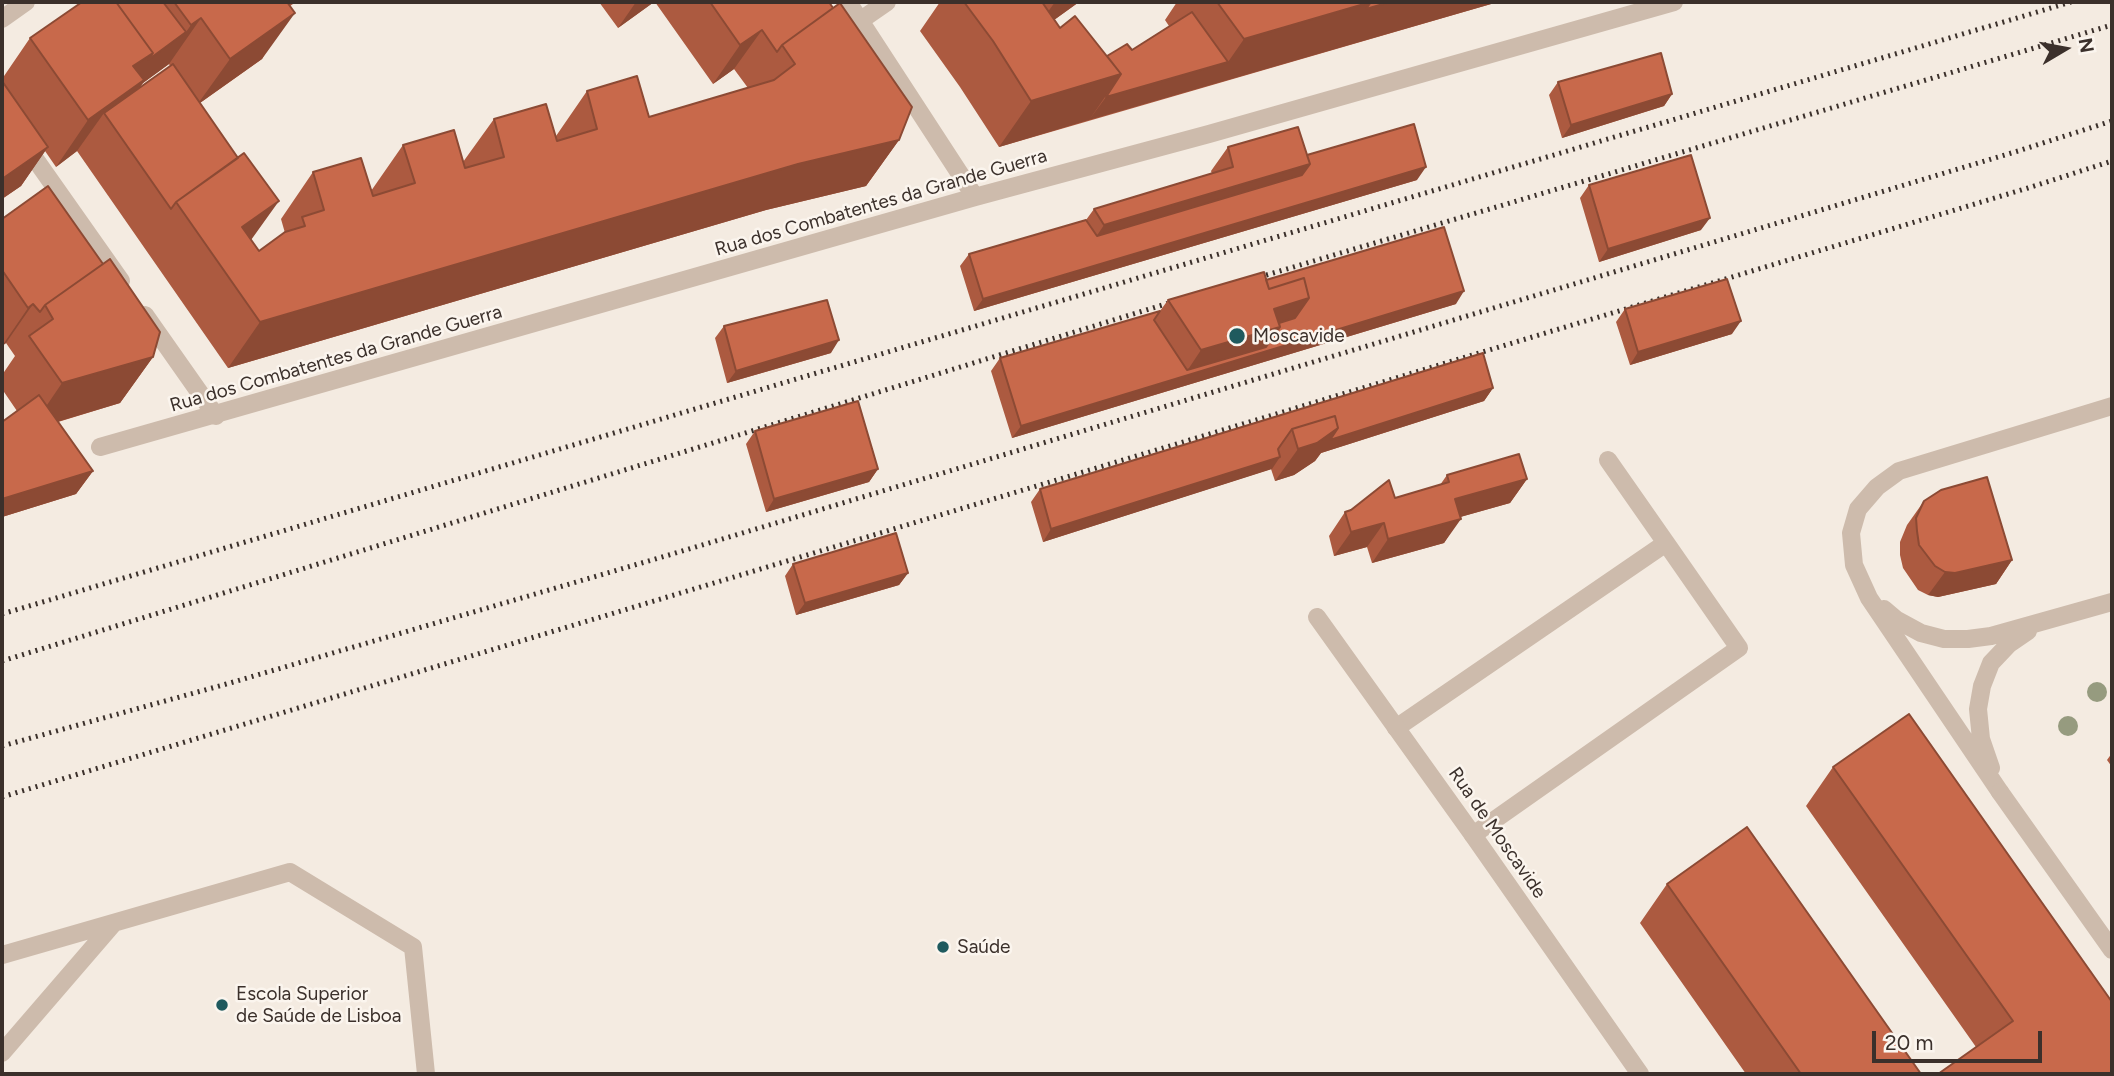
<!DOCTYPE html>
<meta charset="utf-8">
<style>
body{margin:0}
#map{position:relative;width:2114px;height:1076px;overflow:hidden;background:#f4ebe1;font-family:Figtree,sans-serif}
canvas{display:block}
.frame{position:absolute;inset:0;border:4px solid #3b302b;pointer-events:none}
.north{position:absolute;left:2030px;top:14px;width:70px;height:70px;-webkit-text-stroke:5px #fbf5ee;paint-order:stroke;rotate:80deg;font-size:19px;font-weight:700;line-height:28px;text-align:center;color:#3b302b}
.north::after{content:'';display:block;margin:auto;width:24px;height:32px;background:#3b302b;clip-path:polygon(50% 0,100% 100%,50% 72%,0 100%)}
.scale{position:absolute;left:1872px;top:1031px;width:170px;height:32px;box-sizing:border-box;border:4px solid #3b302b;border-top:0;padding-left:9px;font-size:21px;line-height:24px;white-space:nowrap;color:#3b302b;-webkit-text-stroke:5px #fbf5ee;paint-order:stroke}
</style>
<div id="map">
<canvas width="2114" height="1076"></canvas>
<div class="frame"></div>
<div class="north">N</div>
<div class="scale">20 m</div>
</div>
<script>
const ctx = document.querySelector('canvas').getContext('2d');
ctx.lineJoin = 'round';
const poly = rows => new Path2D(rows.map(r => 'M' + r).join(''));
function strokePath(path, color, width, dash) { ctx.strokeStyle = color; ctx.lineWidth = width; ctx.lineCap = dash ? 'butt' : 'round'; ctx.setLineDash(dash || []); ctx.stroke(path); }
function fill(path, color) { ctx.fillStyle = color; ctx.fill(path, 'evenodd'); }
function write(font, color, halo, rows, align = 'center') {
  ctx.font = font + ' Figtree,sans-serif'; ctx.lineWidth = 5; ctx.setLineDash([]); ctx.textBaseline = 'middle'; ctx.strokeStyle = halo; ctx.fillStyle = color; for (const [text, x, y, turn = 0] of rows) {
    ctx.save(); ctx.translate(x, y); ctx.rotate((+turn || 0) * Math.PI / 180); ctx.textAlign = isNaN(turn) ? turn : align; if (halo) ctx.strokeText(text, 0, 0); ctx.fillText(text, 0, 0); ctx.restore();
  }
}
const service = poly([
 [1884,609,1897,620,1921,633,1944,639,1968,639,1991,636,2112,602],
 [1396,728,1666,543,1608,460],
 [1991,768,1981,739,1978,709,1982,686,1991,663,2009,644,2028,631],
 [2000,792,1869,598,1854,565,1851,533,1858,509,1877,487,1899,471,2112,406],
 [1473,835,1739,648,1666,543],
 [2,955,290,872,413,947,426,1074],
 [2,1053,114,923]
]);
const minor = poly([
 [848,2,975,197],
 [2,19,26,2],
 [861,20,887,2],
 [2,112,121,281],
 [145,315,216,416],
 [100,447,975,197,1209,134,1674,2],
 [1317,617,1473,835,1640,1074],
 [2000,792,2112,950]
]);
const rail = poly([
 [1246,281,2112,25],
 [2,614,2071,2],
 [2,661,1182,299],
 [2,746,223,685,669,555,2018,151,2112,121],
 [2,797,2028,188,2112,161]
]);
const trees = [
 [2097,692],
 [2068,726]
];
const wall = poly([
 [82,2,296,2,290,6,262,59,200,103,251,240,259,251,285,233,281,219,313,172,371,191,403,145,463,162,494,119,556,136,587,91,649,117,748,88,734,69,713,84,655,2,829,2,899,140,866,186,766,210,228,368,77,151,56,167,45,151,21,186,2,199,2,79,30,38],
 [169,64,170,66,139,88,143,83],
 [599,2,654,2,618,28],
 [940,2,1079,2,1054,20,1060,28,1107,56,1132,50,1169,26,1165,20,1177,2,1498,2,999,147,960,87,920,31],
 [1558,82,1672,94,1664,106,1562,138,1549,95],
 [1228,147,1307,155,1417,180,974,311,960,266,969,254,1086,220,1094,209,1212,174,1211,171],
 [1589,185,1701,230,1599,262,1580,198],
 [2,219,153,357,120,403,58,422,93,471,76,494,2,517,2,422,17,411,2,389,2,375,15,356,6,343,2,346],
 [1266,280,1456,304,1012,438,991,371,1000,358,1160,311,1168,300],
 [1625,309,1732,334,1630,365,1616,322],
 [724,326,831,353,727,383,715,338],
 [1483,353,1493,388,1484,401,1321,453,1315,461,1294,475,1275,481,1271,469,1043,542,1031,502,1040,489],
 [755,431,878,469,869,482,766,512,746,444],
 [1447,475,1527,479,1510,503,1460,517,1444,543,1372,563,1367,547,1334,556,1329,536,1345,512,1440,485],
 [1924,501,2012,560,1996,584,1938,597,1928,595,1918,590,1903,568,1900,555,1900,542,1907,525],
 [793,564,908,573,899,585,796,615,785,576],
 [2112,753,2112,767,2107,760],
 [1833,767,2112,1002,1976,1047,1806,806],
 [1667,884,1921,1074,1746,1074,1640,923]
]);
const shadedWall = poly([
 [636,2,654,2,618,28],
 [1055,2,1079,2,1029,38],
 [1371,2,1498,2,1089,120,1106,97,1228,62,1244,39],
 [295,13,262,59,197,105,230,59],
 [201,18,169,64,143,83,113,125,104,113,77,151,56,167,88,120,133,66,186,32,191,25],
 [762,30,734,69,713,84,740,45],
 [1121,74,1089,120,999,147,1031,101],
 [1672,94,1664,106,1562,138,1571,125],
 [899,140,866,186,766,210,228,368,260,322,798,164],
 [48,147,21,186,2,199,2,179],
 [1310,164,1293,187,1088,249,1104,225],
 [1426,167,1417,180,974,311,983,299],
 [279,201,246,247,242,227],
 [1710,218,1701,230,1599,262,1608,249],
 [1464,291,1456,304,1012,438,1021,426,1183,377,1201,350,1255,308,1309,298],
 [33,304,6,343,2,346,28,308],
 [1741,321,1732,334,1630,365,1638,352],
 [839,340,831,353,727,383,736,371],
 [153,357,120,403,30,430,62,383],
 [1493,388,1484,401,1321,453,1315,461,1294,475,1275,481,1298,449,1338,428],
 [1280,457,1272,469,1043,542,1051,529],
 [878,469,869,482,766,512,774,499],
 [93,471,76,494,2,517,2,499],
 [1527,479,1510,503,1439,523,1455,499],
 [1461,519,1444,543,1372,563,1388,539],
 [1384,523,1367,547,1334,556,1351,532],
 [2012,560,1996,584,1938,597,1928,595,1945,572],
 [908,573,899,585,796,615,805,603]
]);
const building = poly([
 [82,2,116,2,153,53,133,66,144,80,88,120,30,38,82,2],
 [116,2,163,2,186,32,148,60,153,53,116,2],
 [174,2,287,2,295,13,230,59,201,18,191,25,174,2],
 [710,2,829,2,833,8,782,45,777,52,762,30,740,45,710,2],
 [964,2,1042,2,1060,28,1075,16,1121,74,1031,101,993,41,964,2],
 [1217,2,1371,2,1244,39,1217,2],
 [1371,2,1390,2,1366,9,1371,2],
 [840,3,912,107,899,140,798,164,260,322,176,202,244,153,279,201,242,227,259,251,285,232,305,226,302,217,324,210,313,172,361,158,373,196,415,183,403,145,454,130,465,168,504,157,494,119,546,104,557,141,597,129,587,91,637,76,649,117,774,80,795,64,782,45,840,3],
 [1192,12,1228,62,1106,97,1121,74,1107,56,1127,44,1132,50,1192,12],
 [1661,53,1672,94,1571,125,1558,82,1661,53],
 [173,64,238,158,176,202,171,209,104,113,173,64],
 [2,81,48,147,2,179,2,81],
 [1414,124,1426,167,983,299,969,254,1086,220,1097,236,1302,175,1310,164,1307,155,1414,124],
 [1298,127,1310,164,1104,225,1094,209,1233,167,1228,147,1298,127],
 [1691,155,1710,218,1608,249,1589,185,1691,155],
 [48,186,103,264,45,305,40,312,33,304,28,308,2,270,2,219,48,186],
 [1444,227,1464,291,1021,426,1000,358,1160,311,1154,320,1187,370,1266,347,1280,327,1279,323,1295,318,1309,298,1304,278,1269,289,1266,280,1444,227],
 [110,259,160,332,153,357,62,383,29,336,53,319,45,305,110,259],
 [1264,272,1269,289,1304,278,1309,298,1274,309,1280,327,1201,350,1168,300,1264,272],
 [1727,279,1741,321,1638,352,1625,309,1727,279],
 [827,300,839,340,736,371,724,326,827,300],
 [1483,353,1493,388,1330,440,1338,428,1335,416,1292,429,1278,449,1280,457,1051,529,1040,489,1483,353],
 [39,395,93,471,2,499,2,422,39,395],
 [858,401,878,469,774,499,755,431,858,401],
 [1335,416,1338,428,1317,443,1298,449,1292,429,1335,416],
 [1519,454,1527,479,1455,499,1461,519,1388,539,1384,523,1351,532,1345,512,1351,510,1389,480,1395,498,1449,482,1447,475,1519,454],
 [1987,477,2012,560,1955,573,1945,572,1935,566,1919,545,1917,531,1916,518,1924,501,1941,490,1987,477],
 [896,533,908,573,805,603,793,564,896,533],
 [1909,714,2112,1002,2112,1074,1938,1074,2013,1021,1833,767,1909,714],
 [1747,827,1921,1074,1801,1074,1667,884,1747,827]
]);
const markers = [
 [1237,336,9,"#1f5a5e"],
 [943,947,7,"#1f5a5e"],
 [222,1005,7,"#1f5a5e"]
];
const streetNames = [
 ["Rua dos Combatentes da Grande Guerra",881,203,-16],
 ["Rua dos Combatentes da Grande Guerra",336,359,-16],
 ["Rua de Moscavide",1497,833,55]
];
const poiNames = [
 ["Moscavide",1253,336],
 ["Saúde",957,947],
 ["Escola Superior",236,994],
 ["de Saúde de Lisboa",236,1016]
];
strokePath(service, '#cdbbac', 18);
strokePath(minor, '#cdbbac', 18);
strokePath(rail, '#3b302b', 5, [2, 5]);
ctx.fillStyle = '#969b7f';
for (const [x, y] of trees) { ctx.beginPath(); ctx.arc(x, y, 10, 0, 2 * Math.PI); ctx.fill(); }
fill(wall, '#ac5a40');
fill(shadedWall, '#8c4a34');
fill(building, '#c8694b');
strokePath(building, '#8c4a34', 2);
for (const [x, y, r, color] of markers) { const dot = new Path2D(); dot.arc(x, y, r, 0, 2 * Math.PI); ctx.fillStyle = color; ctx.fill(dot); strokePath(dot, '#fbf5ee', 2.5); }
write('19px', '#3b302b', '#fbf5ee', streetNames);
write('19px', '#3b302b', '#fbf5ee', poiNames, 'left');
</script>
